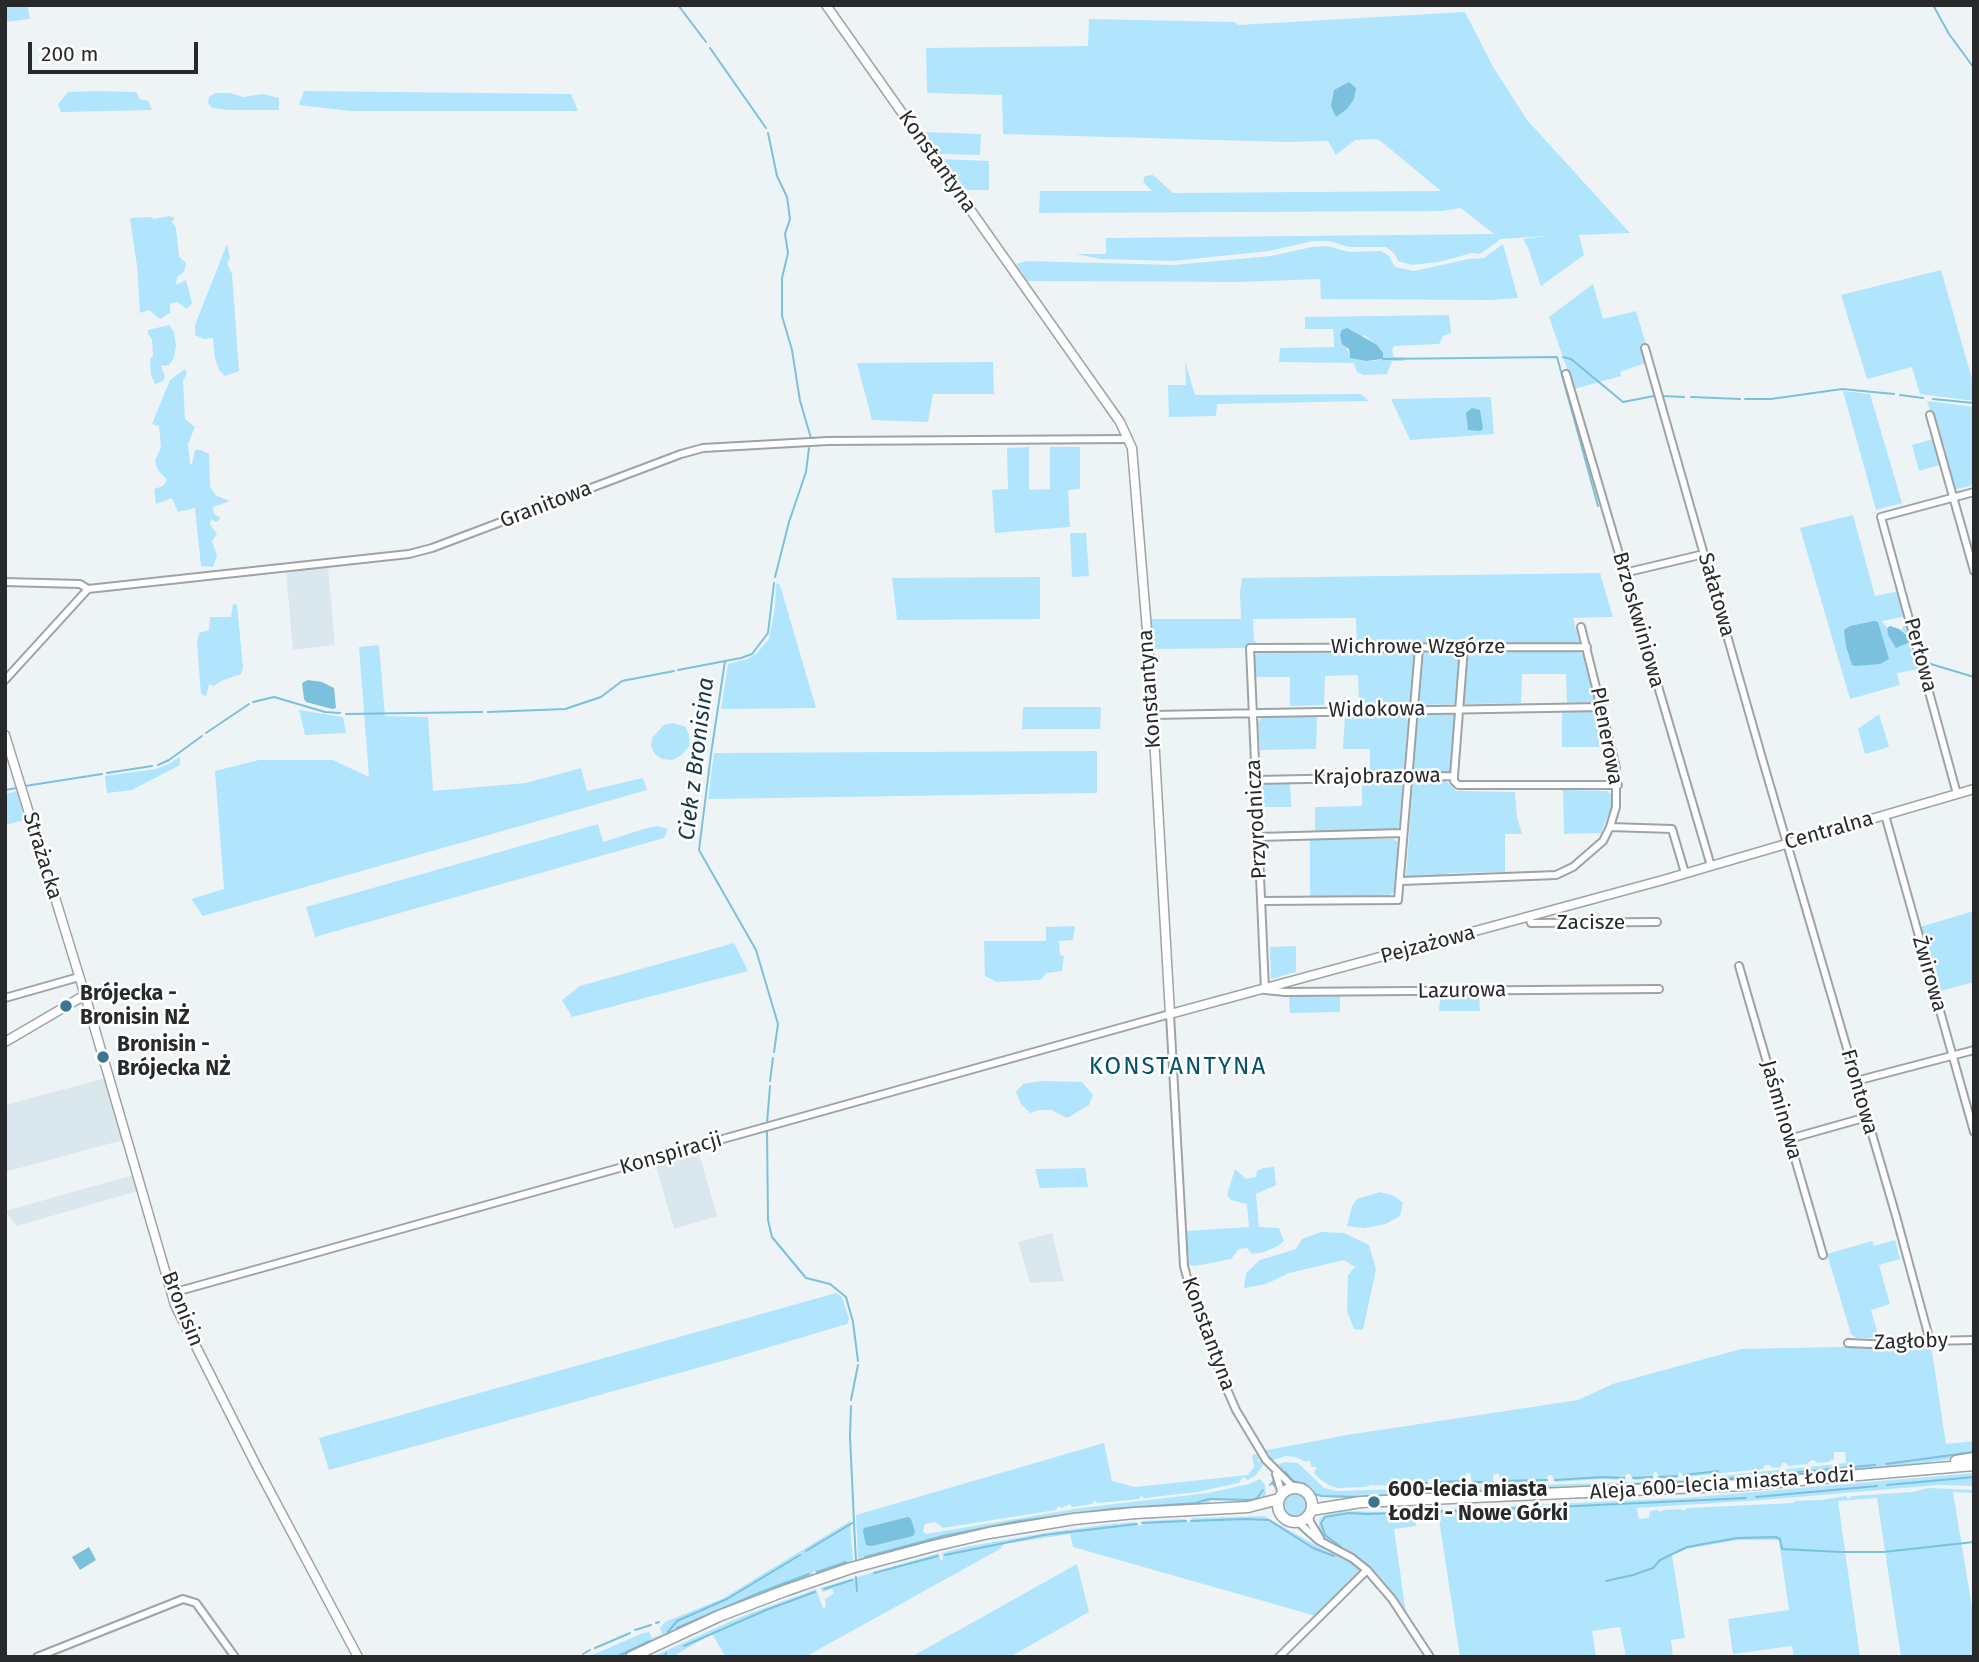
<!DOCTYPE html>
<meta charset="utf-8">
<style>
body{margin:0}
#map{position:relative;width:1979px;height:1662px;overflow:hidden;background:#eef4f6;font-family:"Fira Sans",sans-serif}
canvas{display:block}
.frame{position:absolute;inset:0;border:7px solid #27292a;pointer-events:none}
.scale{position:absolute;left:28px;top:42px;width:170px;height:32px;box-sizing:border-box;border:4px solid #27292a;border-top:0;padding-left:9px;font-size:21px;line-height:24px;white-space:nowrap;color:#27292a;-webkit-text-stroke:5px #fff;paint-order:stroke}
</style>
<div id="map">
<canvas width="1979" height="1662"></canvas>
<div class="frame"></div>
<div class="scale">200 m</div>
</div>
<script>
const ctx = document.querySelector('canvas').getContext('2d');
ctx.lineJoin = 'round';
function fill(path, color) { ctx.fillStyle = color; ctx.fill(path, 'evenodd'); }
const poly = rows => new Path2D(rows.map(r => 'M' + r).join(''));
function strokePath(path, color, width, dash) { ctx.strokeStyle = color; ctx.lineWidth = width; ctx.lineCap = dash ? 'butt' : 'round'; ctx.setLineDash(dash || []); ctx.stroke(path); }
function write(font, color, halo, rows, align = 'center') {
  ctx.font = font + ' "Fira Sans",sans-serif'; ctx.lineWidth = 5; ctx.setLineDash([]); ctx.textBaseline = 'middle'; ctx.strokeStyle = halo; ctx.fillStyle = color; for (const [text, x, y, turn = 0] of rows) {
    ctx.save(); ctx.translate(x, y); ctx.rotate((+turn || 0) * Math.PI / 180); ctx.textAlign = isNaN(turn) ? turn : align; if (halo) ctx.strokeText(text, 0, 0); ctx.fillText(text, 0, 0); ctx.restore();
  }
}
const built = poly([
 [328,567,335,645,293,650,286,572],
 [106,1078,123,1140,5,1172,5,1105],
 [698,1150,717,1216,674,1229,655,1163],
 [133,1175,138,1191,17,1226,5,1211],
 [1052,1233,1064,1281,1030,1283,1018,1242]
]);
const green = poly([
 [5,5,27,5,30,19,5,22],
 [1465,12,1492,65,1527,120,1630,233,1579,235,1584,255,1541,286,1528,248,1523,239,1547,236,1501,239,1480,254,1472,253,1439,262,1411,265,1398,261,1395,254,1386,247,1349,247,1329,241,1313,241,1269,251,1173,261,1100,259,1076,254,1106,254,1106,238,1494,234,1461,208,1441,211,1039,213,1040,191,1152,191,1143,182,1145,176,1153,175,1173,193,1441,191,1378,139,1355,140,1336,155,1328,141,1287,142,1003,134,1002,95,927,93,926,48,1088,46,1089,19,1234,22,1238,25],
 [98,91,136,92,140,99,148,101,152,110,61,112,58,104,68,92],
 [304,91,571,94,578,111,351,111,299,105],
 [215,93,230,93,243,97,263,94,279,98,279,110,228,110,212,108,208,103,209,97],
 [922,132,981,134,980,155,939,154],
 [942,159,989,161,989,190,966,190],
 [169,216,175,218,172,222,176,228,179,257,186,263,184,272,177,277,176,285,186,280,192,303,187,309,177,302,170,304,170,313,160,319,149,310,140,313,137,266,130,218,152,217,153,219],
 [227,244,230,258,227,263,232,274,239,371,225,376,219,370,215,358,213,338,204,339,195,335,195,325],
 [1503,244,1518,298,1490,300,1321,299,1320,279,1239,282,1027,281,1016,264,1027,261,1174,265,1271,256,1312,247,1327,246,1349,252,1381,251,1389,256,1395,267,1414,271,1469,259,1484,258],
 [1941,270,1974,386,1974,401,1920,394,1912,367,1867,379,1841,295],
 [1593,284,1603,319,1636,311,1651,361,1620,372,1621,376,1574,389,1549,317],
 [1449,315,1451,333,1443,336,1439,344,1394,346,1392,351,1394,357,1405,357,1404,361,1392,361,1387,374,1364,375,1357,372,1354,363,1279,362,1280,348,1334,347,1333,329,1305,329,1305,317],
 [1364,335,1376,344,1383,359,1375,361,1350,358,1346,346],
 [169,325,174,332,176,346,174,358,169,365,161,366,165,377,163,381,155,384,151,375,150,359,153,356,152,339,148,334,148,330],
 [1185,361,1195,395,1361,394,1369,401,1217,404,1216,416,1169,417,1168,385,1186,385],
 [993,362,994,394,933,394,928,422,872,420,857,363],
 [185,369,187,373,183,381,185,419,195,427,188,444,190,464,192,464,195,450,201,450,209,454,210,487,217,496,230,501,213,507,214,514,221,518,216,522,211,519,210,524,217,534,212,541,217,555,213,567,201,566,195,508,178,512,172,498,156,504,154,489,163,486,167,480,158,470,155,461,161,447,159,426,152,424,170,380],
 [1843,391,1870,394,1902,503,1876,510],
 [1491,397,1494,434,1410,440,1391,399],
 [1927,401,1974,407,1974,485,1953,490],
 [1933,439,1940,465,1919,471,1912,445],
 [1029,447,1029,490,1050,489,1050,447,1080,447,1080,489,1068,490,1070,527,995,533,992,490,1008,489,1007,448],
 [1853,515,1875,596,1899,591,1907,616,1882,621,1887,628,1888,635,1900,647,1909,643,1907,634,1901,630,1908,620,1919,669,1897,673,1900,685,1850,699,1800,528],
 [1070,533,1086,533,1089,576,1072,577],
 [1600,573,1613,617,1573,618,1580,644,1357,644,1356,618,1253,619,1254,640,1258,644,1244,648,1153,649,1151,619,1241,619,1240,593,1242,578],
 [1040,577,1040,619,897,620,892,578],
 [776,583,780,585,816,708,721,709,728,664,747,659,757,653,769,639,775,607],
 [233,604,237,605,243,668,241,674,221,681,214,686,209,684,206,696,201,694,197,643,199,633,209,630,210,617,231,617],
 [379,645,385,716,428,717,433,791,526,783,581,768,587,791,643,778,647,790,203,916,191,899,224,889,215,771,259,760,333,760,369,777,359,647],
 [1577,651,1584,655,1596,699,1593,702,1567,703,1566,674,1522,674,1521,703,1359,706,1358,675,1325,676,1324,705,1290,706,1290,677,1256,677,1254,656,1258,653],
 [1023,707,1101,707,1100,729,1022,729],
 [299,710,343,717,346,733,305,735],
 [1562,711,1596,711,1600,715,1606,747,1562,747],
 [1452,712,1455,718,1451,773,1413,773,1417,713],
 [1879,714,1889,747,1865,754,1858,729],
 [1405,716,1408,721,1404,768,1400,773,1370,772,1370,749,1343,749,1345,717],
 [1263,717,1317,717,1316,749,1260,750,1258,722],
 [673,723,686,727,689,735,689,746,682,755,672,760,662,759,655,754,651,746,652,738,664,725],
 [1097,751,1097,793,708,799,714,753],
 [180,757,180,765,132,790,107,793,105,776,156,769,167,765],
 [1399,781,1403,787,1399,826,1395,830,1315,831,1315,807,1362,806,1362,782],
 [1413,781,1446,781,1456,791,1515,792,1517,817,1522,834,1505,834,1505,872,1450,873,1439,876,1406,877],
 [1266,782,1290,782,1291,807,1263,807,1261,787],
 [1563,790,1607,791,1613,795,1611,808,1601,833,1564,834],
 [17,791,25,820,5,825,5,794],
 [598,824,603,842,647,828,658,826,668,829,664,838,315,937,306,907],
 [1310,839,1394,839,1399,843,1395,891,1389,896,1310,897],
 [1974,911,1974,982,1937,992,1920,927],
 [1075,926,1073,940,1059,941,1060,955,1064,956,1062,971,1047,973,1040,980,997,982,985,976,984,941,1046,941,1046,927],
 [734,943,748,971,572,1017,562,1000,580,986],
 [1296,946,1296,972,1271,979,1270,947],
 [1446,994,1479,994,1480,1011,1439,1011,1440,999],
 [1340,995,1340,1012,1290,1013,1289,996],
 [1041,1081,1082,1082,1093,1095,1089,1105,1067,1118,1051,1110,1039,1110,1030,1113,1021,1104,1016,1092,1023,1084],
 [1274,1167,1276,1185,1256,1194,1259,1227,1279,1228,1284,1241,1278,1246,1264,1252,1252,1254,1247,1248,1239,1249,1231,1259,1195,1266,1189,1265,1186,1231,1249,1227,1247,1204,1231,1200,1227,1195,1235,1169,1246,1179,1256,1177,1257,1171,1263,1168],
 [1085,1168,1088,1187,1040,1188,1035,1169],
 [1380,1192,1394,1196,1403,1203,1400,1216,1386,1224,1364,1228,1347,1226,1352,1206,1357,1199],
 [1321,1232,1344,1233,1369,1245,1376,1269,1363,1330,1354,1329,1347,1311,1348,1275,1355,1267,1344,1260,1289,1273,1266,1284,1244,1288,1246,1273,1260,1260,1296,1249,1302,1239],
 [1895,1240,1900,1259,1879,1265,1890,1304,1871,1310,1879,1338,1856,1338,1851,1334,1827,1254,1872,1241,1874,1246],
 [836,1293,842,1297,849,1319,847,1324,726,1360,329,1470,319,1438],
 [1931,1345,1946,1444,1974,1441,1974,1456,1885,1468,1725,1483,1342,1498,1316,1496,1304,1487,1289,1480,1279,1469,1278,1464,1285,1462,1298,1463,1324,1488,1338,1491,1670,1481,1846,1463,1845,1452,1834,1452,1834,1459,1828,1462,1817,1463,1814,1460,1810,1461,1807,1464,1789,1466,1786,1463,1782,1463,1781,1467,1772,1468,1770,1465,1765,1465,1763,1469,1685,1477,1679,1471,1678,1478,1659,1479,1657,1472,1654,1472,1653,1479,1634,1480,1630,1474,1626,1474,1625,1480,1602,1479,1556,1482,1554,1481,1552,1475,1548,1475,1546,1482,1503,1484,1500,1482,1499,1474,1494,1474,1492,1484,1475,1484,1472,1483,1470,1473,1466,1473,1465,1484,1437,1485,1434,1479,1429,1479,1427,1485,1408,1485,1406,1479,1403,1479,1402,1486,1371,1485,1365,1487,1338,1488,1330,1486,1321,1480,1314,1473,1317,1467,1311,1467,1310,1460,1306,1462,1295,1457,1286,1456,1270,1461,1268,1459,1270,1453,1265,1454,1262,1451,1347,1435,1578,1400,1613,1384,1741,1349],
 [1104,1443,1112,1481,1135,1487,1248,1475,1254,1467,1252,1455,1257,1454,1259,1458,1257,1462,1261,1460,1263,1465,1256,1475,1248,1480,1243,1477,1239,1483,1197,1492,1145,1498,1141,1496,1139,1499,1098,1503,1094,1501,1092,1504,1072,1507,1070,1504,1062,1508,1058,1506,1056,1510,943,1528,935,1522,925,1524,923,1532,926,1534,1081,1508,1208,1493,1249,1484,1260,1479,1265,1485,1266,1496,1264,1499,1251,1501,1210,1500,1209,1503,1197,1505,1046,1519,817,1575,814,1571,811,1577,672,1633,622,1657,588,1657,643,1633,649,1632,652,1638,662,1634,660,1628,665,1622,722,1599,850,1521,853,1561,858,1560,856,1515],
 [1974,1468,1974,1470,1715,1493,1392,1506,1703,1492],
 [1974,1473,1974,1486,1938,1485,1762,1500,1637,1508,1639,1519,1649,1518,1650,1511,1657,1510,1661,1512,1663,1510,1681,1509,1683,1511,1687,1508,1793,1503,1795,1501,1821,1500,1846,1496,1848,1499,1852,1496,1913,1492,1928,1488,1974,1490,1974,1493,1953,1492,1974,1619,1974,1657,1901,1657,1877,1498,1838,1501,1860,1657,1794,1657,1792,1646,1733,1654,1728,1619,1789,1610,1779,1541,1777,1540,1738,1540,1686,1549,1672,1555,1685,1638,1671,1640,1673,1657,1626,1657,1620,1627,1592,1631,1596,1657,1460,1657,1438,1513,1415,1515,1416,1526,1394,1529,1406,1614,1404,1614,1384,1585,1370,1569,1354,1556,1323,1538,1319,1527,1319,1520,1324,1515,1345,1511,1382,1512,1684,1498],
 '1283 1505a12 12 0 1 1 24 0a12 12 0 1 1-24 0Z',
 [1264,1516,1319,1547,1350,1561,1361,1570,1316,1616,1073,1547,1070,1534,1004,1544,1000,1549,805,1657,726,1657,712,1634,677,1654,677,1657,652,1657,738,1618,816,1589,823,1608,826,1607,825,1599,834,1593,832,1589,823,1592,820,1588,939,1553,940,1560,943,1560,942,1553,965,1547,1051,1532,1112,1524,1136,1522,1138,1525,1142,1525,1143,1521,1185,1519,1186,1522,1190,1522,1192,1518],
 [1077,1564,1089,1612,1010,1657,911,1657]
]);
const water = poly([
 [1349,82,1356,88,1354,99,1347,109,1336,117,1331,106,1334,90],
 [1347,328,1376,344,1383,353,1383,359,1367,361,1350,358,1349,349,1342,344,1340,335,1342,330],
 [1472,408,1480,410,1483,428,1481,431,1468,430,1466,413],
 [1874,621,1878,622,1889,659,1880,664,1855,666,1852,665,1846,646,1844,630,1850,626],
 [1890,626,1899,629,1912,639,1909,643,1896,648,1888,635,1887,628],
 [308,680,322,682,334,688,336,708,332,709,306,702,304,699,302,683],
 [908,1517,911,1519,915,1532,913,1536,872,1546,866,1545,863,1531,864,1528],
 [89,1547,96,1560,80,1570,72,1557]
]);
const stream = poly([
 [678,5,706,42],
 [1933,5,1949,34,1974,68],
 [710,48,766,128],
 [768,133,777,176,787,197,790,219,785,234,788,253,782,278,782,316,792,350,800,401,811,438],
 [1563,357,1571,359,1623,402,1654,396],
 [1383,359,1557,357,1598,506],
 [1900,395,1923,398],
 [1662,396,1684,397],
 [1691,397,1740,399],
 [1745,399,1771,399,1842,389,1894,394],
 [1933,399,1974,403],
 [775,577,789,522,806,472,809,448],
 [725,661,711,754,699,850,756,950,778,1024,774,1052],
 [1924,662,1974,677],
 [678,670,741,658,752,654,768,633,774,583],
 [253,702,274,697,325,712,340,713],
 [488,712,565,709,601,697,622,681,674,671],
 [346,714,482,712],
 [206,733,249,704],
 [158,765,169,760,202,736],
 [107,773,152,766],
 [25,786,102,774],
 [5,790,17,788],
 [770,1081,773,1058],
 [767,1123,770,1086],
 [767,1131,768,1220,772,1237,806,1278,830,1284,846,1297,853,1322,858,1361],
 [851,1400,858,1365],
 [1886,1464,1974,1452],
 [1285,1472,1293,1481,1305,1484,1315,1494,1322,1496,1361,1497,1512,1490],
 [1684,1475,1718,1471],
 [1755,1476,1875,1465],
 [1659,1477,1677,1476],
 [1633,1478,1652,1477],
 [1555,1480,1602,1477,1624,1478],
 [1501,1481,1547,1480],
 [1437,1482,1465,1481],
 [1473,1482,1493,1482],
 [1272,1483,1277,1488],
 [1395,1483,1402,1483],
 [1408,1483,1427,1483],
 [1668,1484,1744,1477],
 [1270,1485,1274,1480],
 [1887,1485,1974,1477],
 [1756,1497,1877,1486],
 [1191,1521,1244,1519,1269,1520,1313,1548,1334,1556],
 [854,1523,856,1561],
 [1142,1523,1186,1521],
 [1341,1547,1325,1535,1321,1523,1325,1517,1349,1513,1368,1514,1577,1506,1746,1498],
 [806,1551,854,1522,850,1436,851,1406],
 [945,1555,1044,1535,1137,1524],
 [865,1557,943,1536,1019,1521,1111,1509,1196,1503,1209,1499,1253,1500,1257,1498,1263,1490],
 [817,1572,846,1562],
 [874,1573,938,1556],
 [856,1577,857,1591],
 [1606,1581,1633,1575,1653,1568,1660,1560,1687,1547,1737,1538,1776,1537,1780,1539,1782,1549,1841,1552,1883,1552,1974,1542],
 [824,1589,852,1580],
 [656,1623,659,1622],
 [677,1628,761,1592,809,1574],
 [635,1630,651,1625],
 [668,1632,677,1621,727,1599,800,1555],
 [684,1646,766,1610,815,1592],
 [595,1648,630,1633],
 [583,1654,590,1650],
 [576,1657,578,1656],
 [616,1657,650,1641],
 [665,1657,666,1653]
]);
const minor = poly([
 [1645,348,1762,758,1896,1216,1930,1341],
 [1566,374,1711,866],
 [1930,415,1974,571],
 [1624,573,1704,554],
 [5,582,80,584,88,589],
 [1587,647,1250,648,1265,990,1285,992,1659,989],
 [5,680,88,589,409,554,432,548,681,454,703,448,828,441,1128,439],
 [1152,715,1602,707],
 [1454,776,1464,647],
 [1256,780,1454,776,1454,781,1458,785,1618,785],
 [1957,794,1881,517,1974,492],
 [1885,815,1974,1132],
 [1610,827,1672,829,1685,873],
 [1258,837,1403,833],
 [1401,881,1556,875,1573,867,1603,841,1610,827,1616,807,1616,768,1581,627],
 [1261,901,1398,900,1419,648],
 [1529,917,1531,923,1657,922],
 [1739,966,1823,1255],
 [5,998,79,977],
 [1856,1081,1974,1050],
 [1789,1139,1867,1117],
 [172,1293,1170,1014,1184,1266,1189,1285,1222,1378,1236,1410,1266,1460,1294,1488],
 [1848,1343,1893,1345,1930,1341,1974,1340],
 [1276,1474,1282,1494],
 [1309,1514,1310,1522,1320,1538],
 [1297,1521,1318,1540,1352,1558,1367,1570,1392,1599,1430,1657],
 [37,1657,183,1599,196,1603,235,1657],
 [1279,1657,1367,1570]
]);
const tertiary = poly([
 [826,5,1120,422,1132,448,1150,667,1170,1014,1663,880,1974,789],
 [5,735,85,995,175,1305,257,1467,358,1657],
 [5,1042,85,995]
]);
const secondary = poly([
 [1956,1461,1974,1458],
 '1278 1505a17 17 0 1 1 34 0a17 17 0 1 1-34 0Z',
 [1311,1510,1361,1502,1743,1485,1974,1465],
 [631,1657,719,1616,787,1590,851,1568,933,1546,989,1533,1074,1519,1135,1513,1248,1507,1279,1499]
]);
const markers = [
 [66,1006,7,"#3b768e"],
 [103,1057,7,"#3b768e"],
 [1374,1502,7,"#3b768e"]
];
const streetNames = [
 ["Konstantyna",937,162,55],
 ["Granitowa",546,505,-21],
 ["Sałatowa",1716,595,74],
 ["Brzoskwiniowa",1638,620,74],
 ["Wichrowe Wzgórze",1418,647],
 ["Perłowa",1920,655,75],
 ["Konstantyna",1150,689,-94],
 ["Widokowa",1377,710,-1],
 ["Plenerowa",1606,736,79],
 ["Krajobrazowa",1377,777,-1],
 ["Przyrodnicza",1257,819,-93],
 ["Centralna",1829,831,-16],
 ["Strażacka",42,856,73],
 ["Zacisze",1591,923],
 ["Pejzażowa",1428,945,-15],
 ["Żwirowa",1929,974,74],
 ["Lazurowa",1462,991,-1],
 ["Frontowa",1859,1092,74],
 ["Jaśminowa",1781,1110,74],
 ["Konspiracji",671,1154,-16],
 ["Bronisin",182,1309,68],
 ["Konstantyna",1208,1334,70],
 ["Zagłoby",1911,1342,-2],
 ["Aleja 600-lecia miasta Łodzi",1722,1484,-4]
];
const poiNames = [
 ["Brójecka -",80,994],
 ["Bronisin NŻ",80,1018],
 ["Bronisin -",117,1045],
 ["Brójecka NŻ",117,1069],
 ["600-lecia miasta",1388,1490],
 ["Łodzi - Nowe Górki",1388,1514]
];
const waterNames = [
 ["Ciek z Bronisina",697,759,-83]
];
const quarterNames = [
 ["KONSTANTYNA",1178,1067]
];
fill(built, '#dae8ee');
fill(green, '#b0e5fd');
fill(water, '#7bc0dd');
strokePath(stream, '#7bc0dd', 2);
strokePath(minor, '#9ea3a5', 10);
strokePath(tertiary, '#9ea3a5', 11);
strokePath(secondary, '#9ea3a5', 13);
strokePath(minor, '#fff', 6);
strokePath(tertiary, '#fff', 8);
strokePath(secondary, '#fff', 10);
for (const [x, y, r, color] of markers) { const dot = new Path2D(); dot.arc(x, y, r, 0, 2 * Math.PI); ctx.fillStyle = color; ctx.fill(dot); strokePath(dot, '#fff', 2.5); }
write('21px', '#27292a', '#fff', streetNames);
write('bold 21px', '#27292a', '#fff', poiNames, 'left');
write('italic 23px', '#173845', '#fff', waterNames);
ctx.letterSpacing = '2px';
write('24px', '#00536d', '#fff', quarterNames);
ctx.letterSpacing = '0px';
</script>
